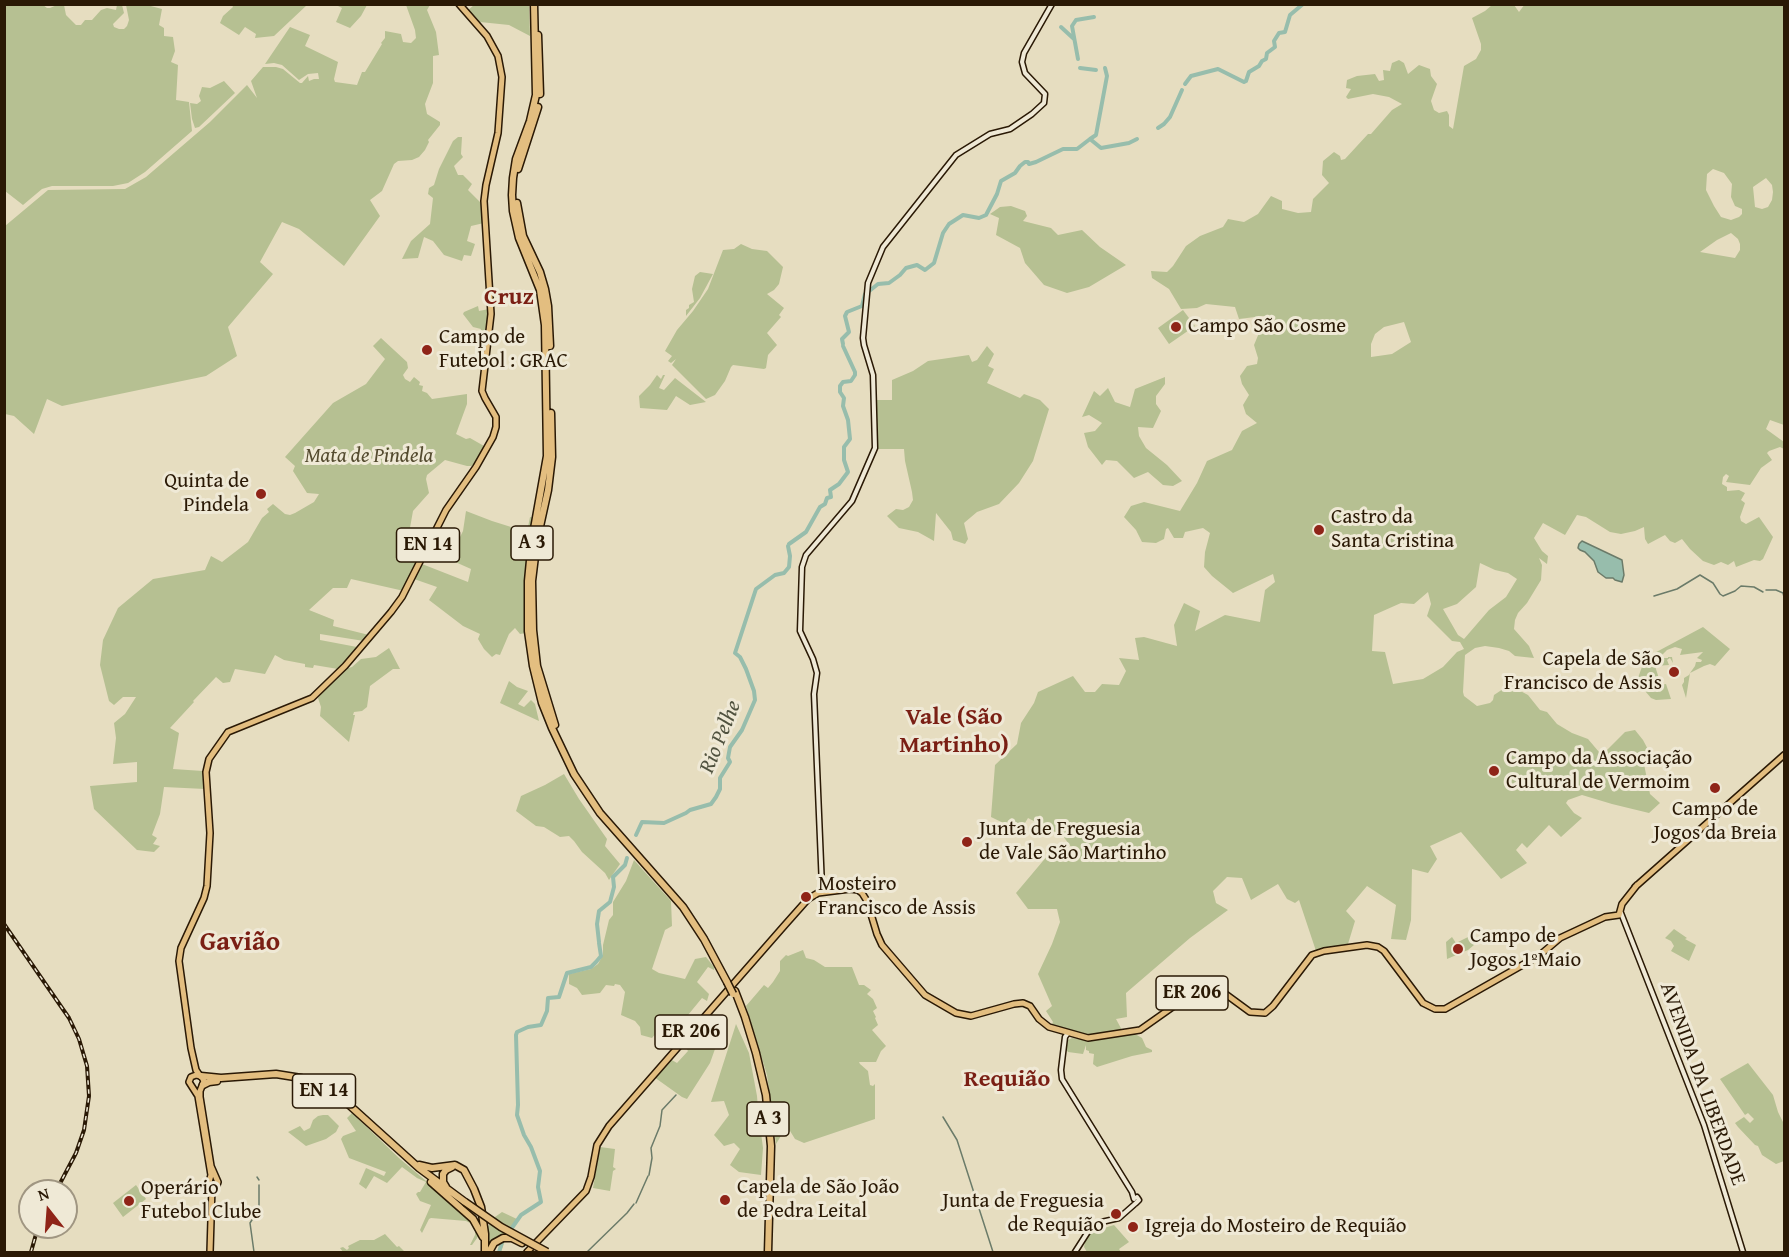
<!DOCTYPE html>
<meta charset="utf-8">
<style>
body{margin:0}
#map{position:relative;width:1789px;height:1257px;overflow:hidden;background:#e6ddc0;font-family:"Gentium Book Plus",serif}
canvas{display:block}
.frame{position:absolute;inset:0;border:6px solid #2a1905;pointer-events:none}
.north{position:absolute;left:18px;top:1179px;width:60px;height:60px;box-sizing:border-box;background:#efe9d6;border:2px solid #a09682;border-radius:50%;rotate:343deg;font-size:16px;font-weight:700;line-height:24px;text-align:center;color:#2a1905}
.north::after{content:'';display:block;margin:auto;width:21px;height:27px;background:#8f2418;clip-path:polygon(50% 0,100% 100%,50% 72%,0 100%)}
</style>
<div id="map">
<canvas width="1789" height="1257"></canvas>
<div class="frame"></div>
<div class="north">N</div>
</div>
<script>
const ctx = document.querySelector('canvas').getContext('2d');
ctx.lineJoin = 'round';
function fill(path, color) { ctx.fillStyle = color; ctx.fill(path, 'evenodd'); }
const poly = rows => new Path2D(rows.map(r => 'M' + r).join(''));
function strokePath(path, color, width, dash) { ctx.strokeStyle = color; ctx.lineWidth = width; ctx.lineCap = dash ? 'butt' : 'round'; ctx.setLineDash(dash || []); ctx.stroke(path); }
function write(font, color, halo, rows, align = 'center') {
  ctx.font = font + ' "Gentium Book Plus",serif'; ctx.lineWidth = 6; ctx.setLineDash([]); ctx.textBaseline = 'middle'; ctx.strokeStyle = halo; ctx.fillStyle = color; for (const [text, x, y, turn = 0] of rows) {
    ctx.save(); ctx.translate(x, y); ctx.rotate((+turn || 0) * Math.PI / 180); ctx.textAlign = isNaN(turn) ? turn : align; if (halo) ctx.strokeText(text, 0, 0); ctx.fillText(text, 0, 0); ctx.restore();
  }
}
const green = poly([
 [5,4,43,5,47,8,50,8,57,5,64,5,66,15,76,25,81,25,85,20,92,20,101,10,107,8,116,10,117,5,122,5,124,13,113,24,114,27,119,29,124,29,127,26,129,20,126,5,147,5,162,9,159,25,164,28,164,36,173,37,175,51,171,62,178,65,176,100,189,102,192,131,145,172,128,183,113,186,52,186,42,189,23,205,5,191],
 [1525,4,1784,5,1784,425,1770,420,1766,429,1784,442,1784,449,1780,447,1769,451,1767,453,1772,460,1761,468,1750,485,1726,482,1729,476,1726,474,1723,477,1722,484,1727,487,1727,491,1739,490,1745,493,1741,500,1745,503,1740,517,1741,521,1746,524,1759,517,1773,537,1763,559,1760,561,1754,560,1736,567,1734,561,1728,565,1721,562,1714,565,1703,561,1690,549,1682,539,1675,543,1670,541,1665,535,1648,544,1645,539,1644,527,1635,531,1621,534,1610,532,1586,517,1577,515,1565,535,1543,523,1534,538,1542,551,1548,556,1547,564,1539,558,1542,565,1541,580,1527,603,1518,613,1515,620,1514,629,1529,646,1534,658,1515,656,1509,651,1499,648,1485,646,1475,648,1465,655,1463,692,1464,696,1477,706,1490,703,1493,700,1494,695,1506,687,1511,686,1528,695,1540,710,1547,712,1557,724,1572,733,1588,739,1599,752,1606,751,1625,732,1635,730,1643,740,1652,757,1643,759,1650,794,1660,803,1649,813,1612,804,1582,795,1568,800,1566,803,1574,813,1582,818,1561,837,1549,825,1527,848,1522,843,1516,850,1527,863,1501,879,1461,832,1430,846,1437,859,1428,873,1412,869,1411,920,1406,940,1391,939,1396,905,1367,886,1346,911,1355,921,1348,944,1316,951,1299,900,1295,903,1287,899,1278,884,1251,900,1242,878,1227,877,1213,891,1216,903,1228,910,1190,938,1126,993,1127,1017,1116,1019,1123,1032,1089,1037,1051,1026,1053,1022,1046,1011,1052,1006,1038,974,1052,944,1060,922,1057,909,1028,909,1016,893,1048,855,1070,855,1074,851,1063,836,1028,818,1020,831,991,817,995,765,1017,744,1021,723,1034,703,1038,692,1073,676,1085,692,1095,692,1102,684,1119,685,1126,671,1119,658,1139,660,1135,638,1144,637,1177,646,1174,625,1184,603,1200,611,1195,631,1225,615,1260,622,1265,590,1275,582,1273,574,1233,593,1212,576,1204,567,1205,552,1210,533,1203,528,1185,532,1183,538,1174,538,1168,528,1166,529,1164,539,1156,543,1142,542,1136,530,1124,517,1131,506,1144,502,1180,511,1197,483,1207,461,1232,450,1242,431,1257,423,1246,414,1243,405,1249,395,1242,384,1240,376,1247,366,1257,364,1258,358,1254,345,1259,333,1272,327,1272,317,1263,316,1239,319,1235,307,1206,304,1197,308,1181,309,1169,289,1152,278,1151,271,1167,272,1173,266,1186,246,1200,236,1223,227,1228,219,1244,222,1258,214,1271,196,1282,201,1282,209,1298,213,1311,212,1313,199,1329,183,1322,175,1323,161,1334,152,1340,156,1341,160,1345,159,1368,134,1371,134,1392,110,1402,104,1389,97,1373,94,1348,99,1346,97,1351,89,1346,88,1347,80,1357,76,1375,74,1379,81,1384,80,1383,70,1390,71,1392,63,1399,60,1404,63,1408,74,1419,65,1430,69,1431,76,1437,84,1431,101,1434,110,1439,113,1447,111,1449,115,1449,126,1453,129,1464,66,1476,59,1481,50,1481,44,1472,18,1485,11,1492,5,1514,5,1519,12],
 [1713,169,1724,173,1732,184,1731,197,1735,206,1742,209,1742,214,1739,217,1731,220,1721,217,1714,206,1706,190,1707,174],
 [1766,178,1772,185,1773,192,1772,200,1768,207,1762,209,1755,207,1753,187],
 [1731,233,1738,239,1740,244,1740,250,1735,258,1700,252,1717,240],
 [1404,322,1411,342,1392,354,1371,357,1371,344,1375,334,1384,327],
 [1480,563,1495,570,1508,573,1517,579,1506,597,1489,610,1464,639,1458,635,1443,609,1457,604,1476,587],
 [1428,592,1431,604,1427,616,1452,641,1460,642,1464,649,1457,652,1443,667,1423,679,1393,684,1385,652,1372,651,1374,615,1401,603,1414,604],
 [232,5,307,5,274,36,255,38,256,34,245,27,239,35,220,23,223,16,233,7],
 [336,5,367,5,361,16,350,28,336,22,342,8],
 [406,5,430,5,427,10,436,32,439,55,433,56,433,83,425,104,427,114,440,122,440,125,428,140,429,142,425,150,419,157,412,160,398,161,394,164,382,191,370,200,380,216,344,266,299,229,282,222,260,262,273,274,228,327,237,356,206,376,62,406,47,399,34,434,14,416,5,414,5,226,48,190,125,189,146,177,210,122,247,85,257,98,251,81,263,67,276,67,283,69,300,83,302,83,308,76,309,81,314,79,319,79,318,73,308,74,299,80,282,65,274,63,265,64,290,27,310,35,305,46,338,62,334,79,335,82,357,85,362,72,365,72,382,44,381,43,385,38,385,31,401,34,403,42,411,43,416,38,415,30],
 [474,5,529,5,530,36,509,25,480,22,467,11],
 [224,81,235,93,199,127,195,128,192,119,190,103,197,104,201,101,199,96,202,87,210,88],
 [458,137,462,137,461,154,463,157,454,166,458,175,463,175,472,184,468,190,481,203,484,223,471,226,467,241,475,244,471,256,464,255,462,261,444,255,433,241,424,237,418,258,402,259,411,241,430,224,433,198,428,194,429,188,434,185,439,169,453,141],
 [1011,206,1025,211,1027,216,1023,221,1051,228,1058,235,1082,230,1100,247,1126,265,1089,287,1067,293,1044,285,1025,263,1020,248,996,235,999,218,990,214,1000,207],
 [741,244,752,249,767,251,783,267,779,284,774,290,767,294,784,308,779,315,781,317,767,333,777,345,768,355,766,368,764,369,733,365,731,367,725,381,715,395,706,399,672,365,676,359,671,363,668,361,672,356,665,351,677,330,693,311,708,289,723,250,734,249],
 [700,272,713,274,700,298,686,316,686,310,689,308,689,305,694,302,692,289,695,276],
 [478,306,479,311,489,309,488,326,486,328,488,331,487,336,479,335,481,329,473,327,463,314,464,312],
 [1183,310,1195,326,1169,344,1158,328],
 [381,338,407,362,408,368,403,375,405,379,410,382,414,377,420,382,419,385,423,386,422,391,427,393,432,399,467,394,467,404,456,434,466,439,470,438,484,446,475,466,467,466,445,460,427,475,426,479,429,493,413,511,408,539,396,551,401,555,417,561,404,591,351,579,347,588,333,588,309,610,334,620,333,626,369,635,364,641,320,634,320,640,357,647,338,669,314,665,313,668,305,667,305,664,284,660,275,655,265,674,235,669,230,682,223,683,216,677,193,701,194,702,170,728,179,733,173,769,203,771,205,789,164,787,160,814,152,835,157,838,153,844,160,846,154,852,137,850,94,809,90,786,137,782,137,762,113,764,116,738,114,723,125,714,136,697,123,697,114,705,109,701,100,665,103,640,118,608,153,579,205,570,211,556,222,562,248,542,262,518,269,512,267,509,273,504,285,514,290,515,295,513,314,502,319,494,307,493,293,471,295,466,285,457,333,403,366,384,385,359,373,346],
 [987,346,994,354,988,366,994,369,987,383,1020,398,1024,394,1040,400,1049,409,1033,461,1019,483,999,504,977,512,964,523,968,539,965,544,953,540,951,532,936,513,934,541,918,532,899,528,887,516,896,509,903,510,909,507,913,500,912,492,905,461,904,449,876,449,876,400,892,400,892,380,913,371,928,361,969,355,972,362,977,360],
 [657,375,661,379,663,375,665,375,659,388,664,390,675,378,706,402,690,405,676,396,667,410,640,408,639,396,650,385],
 [1165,377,1165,384,1156,396,1156,404,1161,411,1153,428,1138,427,1139,436,1146,448,1167,465,1182,481,1173,486,1163,485,1148,472,1134,478,1117,461,1106,460,1102,465,1088,447,1084,433,1095,431,1102,423,1089,415,1082,417,1094,391,1100,396,1108,388,1115,402,1130,407,1135,389],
 [466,511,492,521,527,532,530,517,535,518,525,579,526,633,520,634,515,628,509,634,500,655,496,654,492,657,484,649,478,639,480,634,463,626,429,600,437,587,414,579,422,564,468,582,471,569,453,561,457,553,454,549,463,531],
 [1703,627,1730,649,1715,666,1710,664,1704,666,1690,673,1686,698,1682,685,1684,682,1684,678,1689,675,1690,673,1695,666,1696,662,1701,662,1702,660,1697,658,1703,652,1680,655,1682,649,1675,647,1667,650,1661,656,1647,657],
 [389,648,400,669,393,669,370,686,367,707,362,711,354,712,353,715,355,715,349,742,320,716,321,707,318,698,342,670,352,667,361,659,376,657],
 [1668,657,1672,657,1673,663,1670,658,1667,660,1669,665,1655,666,1661,685,1666,684,1671,699,1656,700,1651,698,1640,685,1638,678,1644,661,1656,658,1668,658],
 [509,681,517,687,528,691,518,704,524,707,531,700,535,704,539,721,500,703],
 [564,774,579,799,607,839,605,846,620,864,609,880,605,873,582,852,574,841,569,836,560,837,544,827,536,826,516,811,521,796,545,785],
 [634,860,671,901,672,926,665,930,652,969,659,973,685,979,695,959,706,957,714,967,714,970,708,967,697,982,709,994,707,1001,702,998,688,1015,670,1017,652,1038,641,1035,640,1027,635,1021,621,1015,625,992,620,985,615,984,614,986,606,985,600,993,582,995,577,988,569,984,569,974,591,969,598,964,603,955,603,945,609,920,613,915,613,902,626,881],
 [1674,929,1687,938,1685,939,1696,945,1689,961,1671,951,1674,946,1671,941,1665,938],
 [1452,937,1456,943,1468,937,1474,945,1468,950,1447,959,1446,942],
 [803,950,806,958,814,960,825,967,852,967,859,985,864,985,871,990,867,994,873,999,877,1008,873,1011,876,1017,875,1018,878,1025,872,1030,886,1046,881,1051,876,1062,859,1062,860,1064,868,1071,870,1085,873,1086,875,1084,875,1119,804,1143,795,1139,787,1126,776,1144,767,1075,746,1006,764,985,768,988,773,982,780,971,780,961,786,955,788,956],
 [709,1014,712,1014,725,1021,710,1063,687,1099,682,1097,654,1077,670,1059,677,1063,688,1051,683,1044],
 [736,1024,749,1053,757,1096,758,1108,751,1105,751,1122,760,1125,763,1148,761,1175,739,1172,730,1165,740,1149,734,1143,724,1146,714,1135,729,1115,724,1101,711,1102],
 [1135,1034,1142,1038,1146,1047,1152,1050,1152,1052,1132,1056,1097,1067,1093,1064,1094,1054,1089,1053,1089,1051,1086,1050,1086,1045,1083,1054,1068,1052,1066,1049,1068,1040,1072,1038,1089,1040],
 [1748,1063,1773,1095,1778,1112,1784,1124,1784,1161,1776,1164,1762,1155,1758,1146,1755,1145,1738,1127,1735,1123,1744,1117,1750,1123,1754,1119,1748,1113,1745,1115,1720,1079],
 [352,1113,399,1158,472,1220,480,1234,472,1245,470,1245,475,1235,475,1229,472,1224,466,1221,431,1218,429,1219,422,1233,420,1230,431,1205,420,1201,416,1194,418,1192,420,1192,426,1182,417,1178,402,1167,387,1183,374,1176,366,1189,359,1184,366,1168,384,1176,386,1172,349,1158,341,1139,343,1136,356,1131,347,1118],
 [323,1115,328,1115,339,1126,336,1132,326,1139,306,1146,288,1132,300,1126,304,1131,310,1128,313,1120,318,1116],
 [600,1147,615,1149,613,1167,616,1169,613,1171,610,1191,593,1188],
 [136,1185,146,1199,123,1217,113,1203],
 [502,1212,519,1220,513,1229,521,1237,506,1238,501,1252,499,1252,502,1241,505,1238,487,1252,486,1229,495,1217],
 [1114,1225,1129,1242,1119,1249,1121,1252,1087,1252,1084,1247,1085,1242,1091,1232],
 [385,1234,397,1247,399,1246,405,1252,343,1252,340,1248,343,1247,347,1250,349,1248,348,1246,360,1240,374,1240]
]);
const water = poly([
 [1582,541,1622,560,1624,575,1622,582,1615,580,1613,578,1606,578,1598,572,1594,561,1585,552,1580,550,1578,548,1579,544,1582,541]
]);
const stream = poly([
 [1766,590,1776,590,1783,593,1784,597],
 [1654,596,1677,589,1700,575,1713,583,1720,594,1723,596,1735,591,1741,586,1754,587,1763,592],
 [943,1117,957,1140,993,1252],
 [649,1175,652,1158,651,1148,660,1126,662,1110,676,1095],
 [257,1177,259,1180],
 [636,1203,648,1176],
 [254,1252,250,1223,259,1209,259,1185],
 [587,1252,627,1213,634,1204]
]);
const river = poly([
 [1061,27,1074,39],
 [1078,59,1072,26,1076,20,1094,17],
 [1080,68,1096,70],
 [1185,84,1191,76,1218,69,1244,82,1246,81,1249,72,1259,66,1262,61,1266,59,1267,53,1275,47,1274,41,1279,33,1285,32,1290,15,1303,4],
 [1158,128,1164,124,1170,117,1182,90],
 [1090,139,1096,135,1107,76,1105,68],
 [868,292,878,284,889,283,900,275,906,268,917,265,925,270,934,263,943,233,949,224,963,215,979,218,986,215,997,194,1001,181,1015,173,1020,166,1025,162,1028,162,1029,164,1036,162,1063,149,1077,149,1090,139,1101,148,1129,143,1137,139],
 [843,344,842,339,849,332,845,316,847,312,862,306,865,294],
 [789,544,806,532,820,507,825,504,827,498,831,497,830,490,839,484,848,472,844,460,844,447,850,439,848,420,843,406,844,398,840,392,840,386,843,382,851,381,855,375,855,372,843,346],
 [636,835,642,822,664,823,686,813,690,810,711,804,716,797,720,789,720,778,730,762,728,758,730,747,742,730,755,700,754,691,746,669,740,657,735,653,756,589,775,575,784,573,789,567,790,556,788,546],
 [599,942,597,924,599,911,610,902,614,887,613,877,625,865,627,858],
 [499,1252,502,1242,521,1215,541,1202,538,1187,540,1171,531,1147,524,1135,517,1115,518,1105,516,1035,517,1032,528,1027,541,1025,547,1011,548,998,559,997,567,973,591,967,596,962,601,956,599,943]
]);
const secondary = poly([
 [824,891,822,887,814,694,817,673,813,659,800,631,802,567,806,555,852,501,875,448,873,375,864,345,863,338,868,283,883,247,956,155,990,134,1010,129,1032,114,1044,103,1045,94,1025,73,1022,62,1024,53,1052,4],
 [1621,913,1704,1125,1743,1252],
 [1068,1033,1065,1037,1061,1070,1062,1079,1132,1192,1134,1199],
 [1136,1203,1139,1200,1137,1197],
 [1075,1252,1091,1227,1097,1223,1119,1218,1136,1203]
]);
const primary = poly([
 [1635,887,1784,755],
 [200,1076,196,1070,191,1048,179,961,181,948,204,898,207,886,210,833,206,772,209,759,228,732,312,698,345,666,391,612,402,597,446,510,476,467,493,437,496,427,496,417,485,398,482,391,491,314,484,201,486,185,498,133,502,77,498,56,487,36,459,4],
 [210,1252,212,1187,209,1182,211,1175,198,1096,189,1082,191,1077,196,1075,201,1076,204,1081,200,1091,200,1097,211,1166,218,1182,217,1185,212,1187],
 [527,1252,586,1191,591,1177,597,1145,609,1126,784,926,808,899,818,893,850,889,858,890,862,893,867,901,877,934,882,945,925,995,956,1013,971,1016,1014,1004,1023,1003,1030,1006,1039,1019,1049,1027,1088,1038,1140,1030,1191,994,1201,990,1210,988,1220,990,1250,1012,1265,1013,1273,1006,1312,955,1324,951,1367,945,1378,947,1384,951,1423,1003,1435,1009,1445,1009,1540,955,1560,938,1605,917,1619,915,1622,904,1637,885]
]);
const highway = poly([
 [534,4,536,95,530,121,516,159,513,178,512,195,513,211,519,238,540,290,545,325,547,456,532,540,528,581,528,631,533,666,542,703,552,728,574,774,600,813,683,907,704,939,727,982],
 [538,35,540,94],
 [518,169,538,107],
 [517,203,523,236,540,272,545,289,548,306,550,346],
 [551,413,552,457,548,490,537,540,532,581,533,630,537,666,555,725],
 [735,991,745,1017,756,1053,766,1095,771,1146,768,1252],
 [201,1076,221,1078,276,1074,301,1078,316,1084,347,1103,419,1168,465,1202],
 [203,1085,209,1082,217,1081],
 [419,1165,432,1168,455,1165,464,1170,474,1189,481,1207,485,1234,485,1252],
 [431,1182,473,1219,483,1237],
 [446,1187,443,1182,443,1174,446,1170,452,1167],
 [489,1252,494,1243,503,1238,512,1238,522,1243]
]);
const rail = poly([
 [4,924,69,1018,79,1039,87,1066,89,1096,84,1130,76,1153,56,1191],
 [31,1252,38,1227]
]);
const highwayBridge = poly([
 [727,982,733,994],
 [465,1202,501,1227,547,1252]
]);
const markers = [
 [1176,327,6,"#8f2418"],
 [427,350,6,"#8f2418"],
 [261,494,6,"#8f2418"],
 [1319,530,6,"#8f2418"],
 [1674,672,6,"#8f2418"],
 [1494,771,6,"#8f2418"],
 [1715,788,6,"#8f2418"],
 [967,842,6,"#8f2418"],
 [806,897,6,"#8f2418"],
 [1458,949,6,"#8f2418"],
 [725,1200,6,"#8f2418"],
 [129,1201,6,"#8f2418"],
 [1116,1214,6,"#8f2418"],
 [1133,1227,6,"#8f2418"]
];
const shields = [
 [532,543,42],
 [428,545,63],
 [1192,993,72],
 [691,1032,72],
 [324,1091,63],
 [768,1119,42]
];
const shieldNames = [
 ["A 3",532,543],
 ["EN 14",428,545],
 ["ER 206",1192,993],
 ["ER 206",691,1032],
 ["EN 14",324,1091],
 ["A 3",768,1119]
];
const poiNames = [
 ["Campo São Cosme",1188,327],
 ["Campo de",439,338],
 ["Futebol : GRAC",439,362],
 ["Quinta de",249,482,"right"],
 ["Pindela",249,506,"right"],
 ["Castro da",1331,518],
 ["Santa Cristina",1331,542],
 ["Capela de São",1662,660,"right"],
 ["Francisco de Assis",1662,684,"right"],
 ["Campo da Associação",1506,759],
 ["Cultural de Vermoim",1506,783],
 ["Campo de",1715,810,"center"],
 ["Jogos da Breia",1715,834,"center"],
 ["Junta de Freguesia",979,830],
 ["de Vale São Martinho",979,854],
 ["Mosteiro",818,885],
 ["Francisco de Assis",818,909],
 ["Campo de",1470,937],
 ["Jogos 1ºMaio",1470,961],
 ["Capela de São João",737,1188],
 ["de Pedra Leital",737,1212],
 ["Operário",141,1189],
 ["Futebol Clube",141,1213],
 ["Junta de Freguesia",1104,1202,"right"],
 ["de Requião",1104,1226,"right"],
 ["Igreja do Mosteiro de Requião",1145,1227]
];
const parkNames = [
 ["Mata de Pindela",369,457]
];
const streetNames = [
 ["AVENIDA DA LIBERDADE",1702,1084,70]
];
const waterNames = [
 ["Rio Pelhe",721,737,-68]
];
const quarterNames = [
 ["Cruz",509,298],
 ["Vale (São",954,718],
 ["Martinho)",954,746],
 ["Requião",1007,1080]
];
const districtNames = [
 ["Gavião",240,943]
];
fill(green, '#b6c092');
fill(water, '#97bdac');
strokePath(water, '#6b7b69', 1.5);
strokePath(stream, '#6b7b69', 1.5);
strokePath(river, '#97bdac', 4);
strokePath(secondary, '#2a1905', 7);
strokePath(primary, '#2a1905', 8);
strokePath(highway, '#2a1905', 9);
strokePath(secondary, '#efe9d6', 4);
strokePath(primary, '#e3be80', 5);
strokePath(highway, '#e3be80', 6);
strokePath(rail, '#2a1905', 4);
strokePath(rail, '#efe9d6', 1.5, [4.5]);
strokePath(highwayBridge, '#2a1905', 9, []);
strokePath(highwayBridge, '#e3be80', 6);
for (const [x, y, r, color] of markers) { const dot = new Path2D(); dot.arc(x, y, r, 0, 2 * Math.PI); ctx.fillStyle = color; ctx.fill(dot); strokePath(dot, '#efe9d6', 2); }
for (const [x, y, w] of shields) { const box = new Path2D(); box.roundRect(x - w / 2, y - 17, w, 34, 4.5); ctx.fillStyle = '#efe9d6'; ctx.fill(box); strokePath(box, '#2a1905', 1.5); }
write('bold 20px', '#2a1905', null, shieldNames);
write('21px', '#2a1905', '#efe9d6', poiNames, 'left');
write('italic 21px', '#544b2f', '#efe9d6', parkNames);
write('21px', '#2a1905', '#efe9d6', streetNames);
write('italic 22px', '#50523f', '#efe9d6', waterNames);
write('bold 24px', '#7a1f14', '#efe9d6', quarterNames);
write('bold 27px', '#7a1f14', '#efe9d6', districtNames);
</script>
